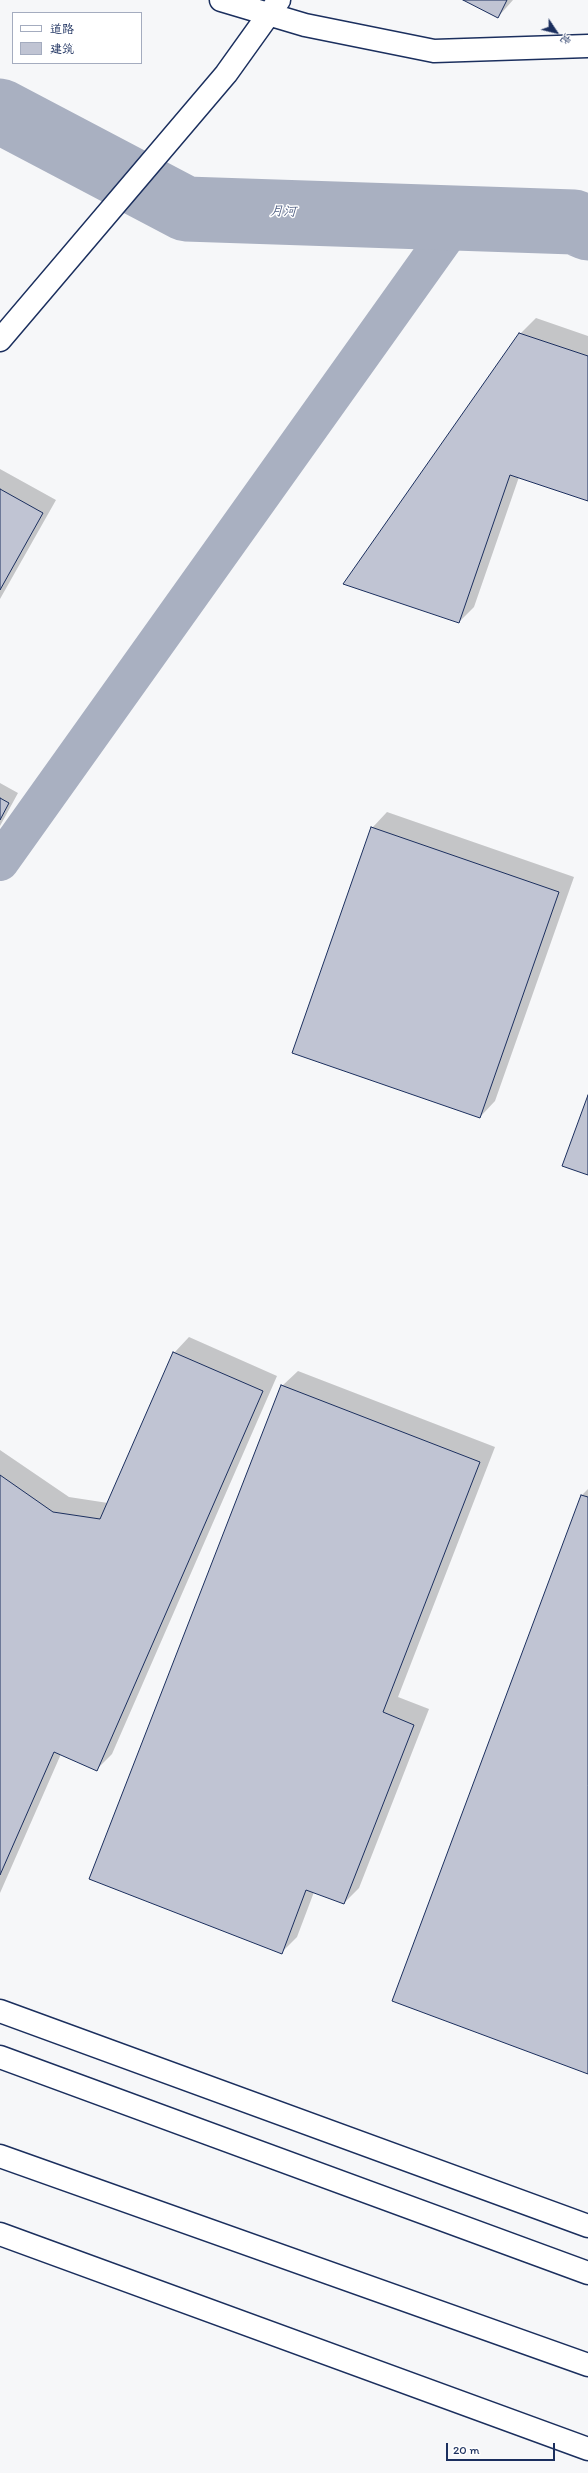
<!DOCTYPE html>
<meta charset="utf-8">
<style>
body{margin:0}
#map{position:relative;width:588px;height:2473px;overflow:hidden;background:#f6f7f9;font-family:Itim,"LXGW WenKai TC",sans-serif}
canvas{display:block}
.legend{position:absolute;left:12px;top:12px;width:130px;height:52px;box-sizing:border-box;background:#fff;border:1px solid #a4acbf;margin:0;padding:5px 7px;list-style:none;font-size:12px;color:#1b2f5e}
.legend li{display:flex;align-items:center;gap:8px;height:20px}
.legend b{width:20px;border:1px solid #a4acbf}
.north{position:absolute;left:536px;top:12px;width:40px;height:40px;-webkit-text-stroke:3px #fff;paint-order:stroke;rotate:125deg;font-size:11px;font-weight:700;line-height:16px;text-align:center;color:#1b2f5e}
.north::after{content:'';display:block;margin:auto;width:14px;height:18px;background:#1b2f5e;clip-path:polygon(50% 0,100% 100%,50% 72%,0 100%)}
.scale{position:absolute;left:446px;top:2443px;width:109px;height:18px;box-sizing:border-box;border:2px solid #1b2f5e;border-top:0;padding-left:5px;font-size:12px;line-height:14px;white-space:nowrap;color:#1b2f5e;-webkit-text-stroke:3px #fff;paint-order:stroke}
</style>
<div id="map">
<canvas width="588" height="2473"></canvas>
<ul class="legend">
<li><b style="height:5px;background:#fff"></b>道路</li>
<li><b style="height:11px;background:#c0c4d3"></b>建筑</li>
</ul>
<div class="north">北</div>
<div class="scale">20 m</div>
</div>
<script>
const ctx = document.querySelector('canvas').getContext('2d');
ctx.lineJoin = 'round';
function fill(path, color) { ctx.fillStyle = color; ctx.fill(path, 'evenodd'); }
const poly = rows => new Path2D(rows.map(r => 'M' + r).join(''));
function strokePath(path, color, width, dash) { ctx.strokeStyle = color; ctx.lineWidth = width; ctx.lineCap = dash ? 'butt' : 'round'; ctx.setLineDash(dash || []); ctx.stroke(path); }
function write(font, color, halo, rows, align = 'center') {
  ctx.font = font + ' Itim,"LXGW WenKai TC",sans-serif'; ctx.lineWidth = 3; ctx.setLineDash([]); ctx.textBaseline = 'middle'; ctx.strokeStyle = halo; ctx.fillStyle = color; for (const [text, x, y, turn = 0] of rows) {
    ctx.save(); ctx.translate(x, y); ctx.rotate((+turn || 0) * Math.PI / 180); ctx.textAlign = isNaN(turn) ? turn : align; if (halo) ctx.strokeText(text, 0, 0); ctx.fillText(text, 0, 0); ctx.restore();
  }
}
const shadow = poly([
 [466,0,513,0,498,17],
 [536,318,588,336,588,500,519,477,474,607,459,622,520,334],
 [0,469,56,500,0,599],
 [0,783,18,793,0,826],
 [387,812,574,877,495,1101,480,1117,372,828],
 [189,1337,277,1376,112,1754,97,1769,61,1754,0,1893,0,1450,69,1497,108,1503,174,1353],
 [298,1371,495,1447,398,1697,429,1709,359,1888,344,1903,314,1892,297,1937,281,1953,282,1386],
 [588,1489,588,2073,582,1495]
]);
const canal = poly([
 [0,862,459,218]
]);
const river = poly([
 [0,111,186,209,574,222,588,228]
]);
const building = poly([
 [463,0,507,0,498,18,463,0],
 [519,333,588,356,588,501,510,475,459,623,343,584,519,333],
 [0,489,43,513,0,590,0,489],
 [0,798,9,803,0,820,0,798],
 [371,827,559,892,480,1118,292,1053,371,827],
 [588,1095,588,1175,562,1166,588,1095],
 [173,1352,263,1391,97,1771,54,1752,0,1875,0,1475,53,1512,100,1519,173,1352],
 [281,1385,480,1462,383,1712,414,1725,344,1904,306,1890,282,1954,89,1879,281,1385],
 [581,1495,588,1497,588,2074,392,2001,581,1495]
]);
const minor = poly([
 [221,0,305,25,434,51,588,46],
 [0,340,226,74,279,0]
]);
const major = poly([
 [0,2011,588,2226],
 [0,2234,588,2449]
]);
const highway = poly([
 [0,2057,588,2273],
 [0,2156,588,2365]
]);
const waterNames = [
 ["月河",283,212,2]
];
fill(shadow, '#0003');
strokePath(canal, '#a9b0c1', 38);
strokePath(river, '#a9b0c1', 65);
fill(building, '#c0c4d3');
strokePath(building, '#1b2f5e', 1);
strokePath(minor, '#1b2f5e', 25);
strokePath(major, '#1b2f5e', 25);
strokePath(highway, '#1b2f5e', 25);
strokePath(minor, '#fff', 22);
strokePath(major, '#fff', 22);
strokePath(highway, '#fff', 22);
write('italic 13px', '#4d5c81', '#fff', waterNames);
</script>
